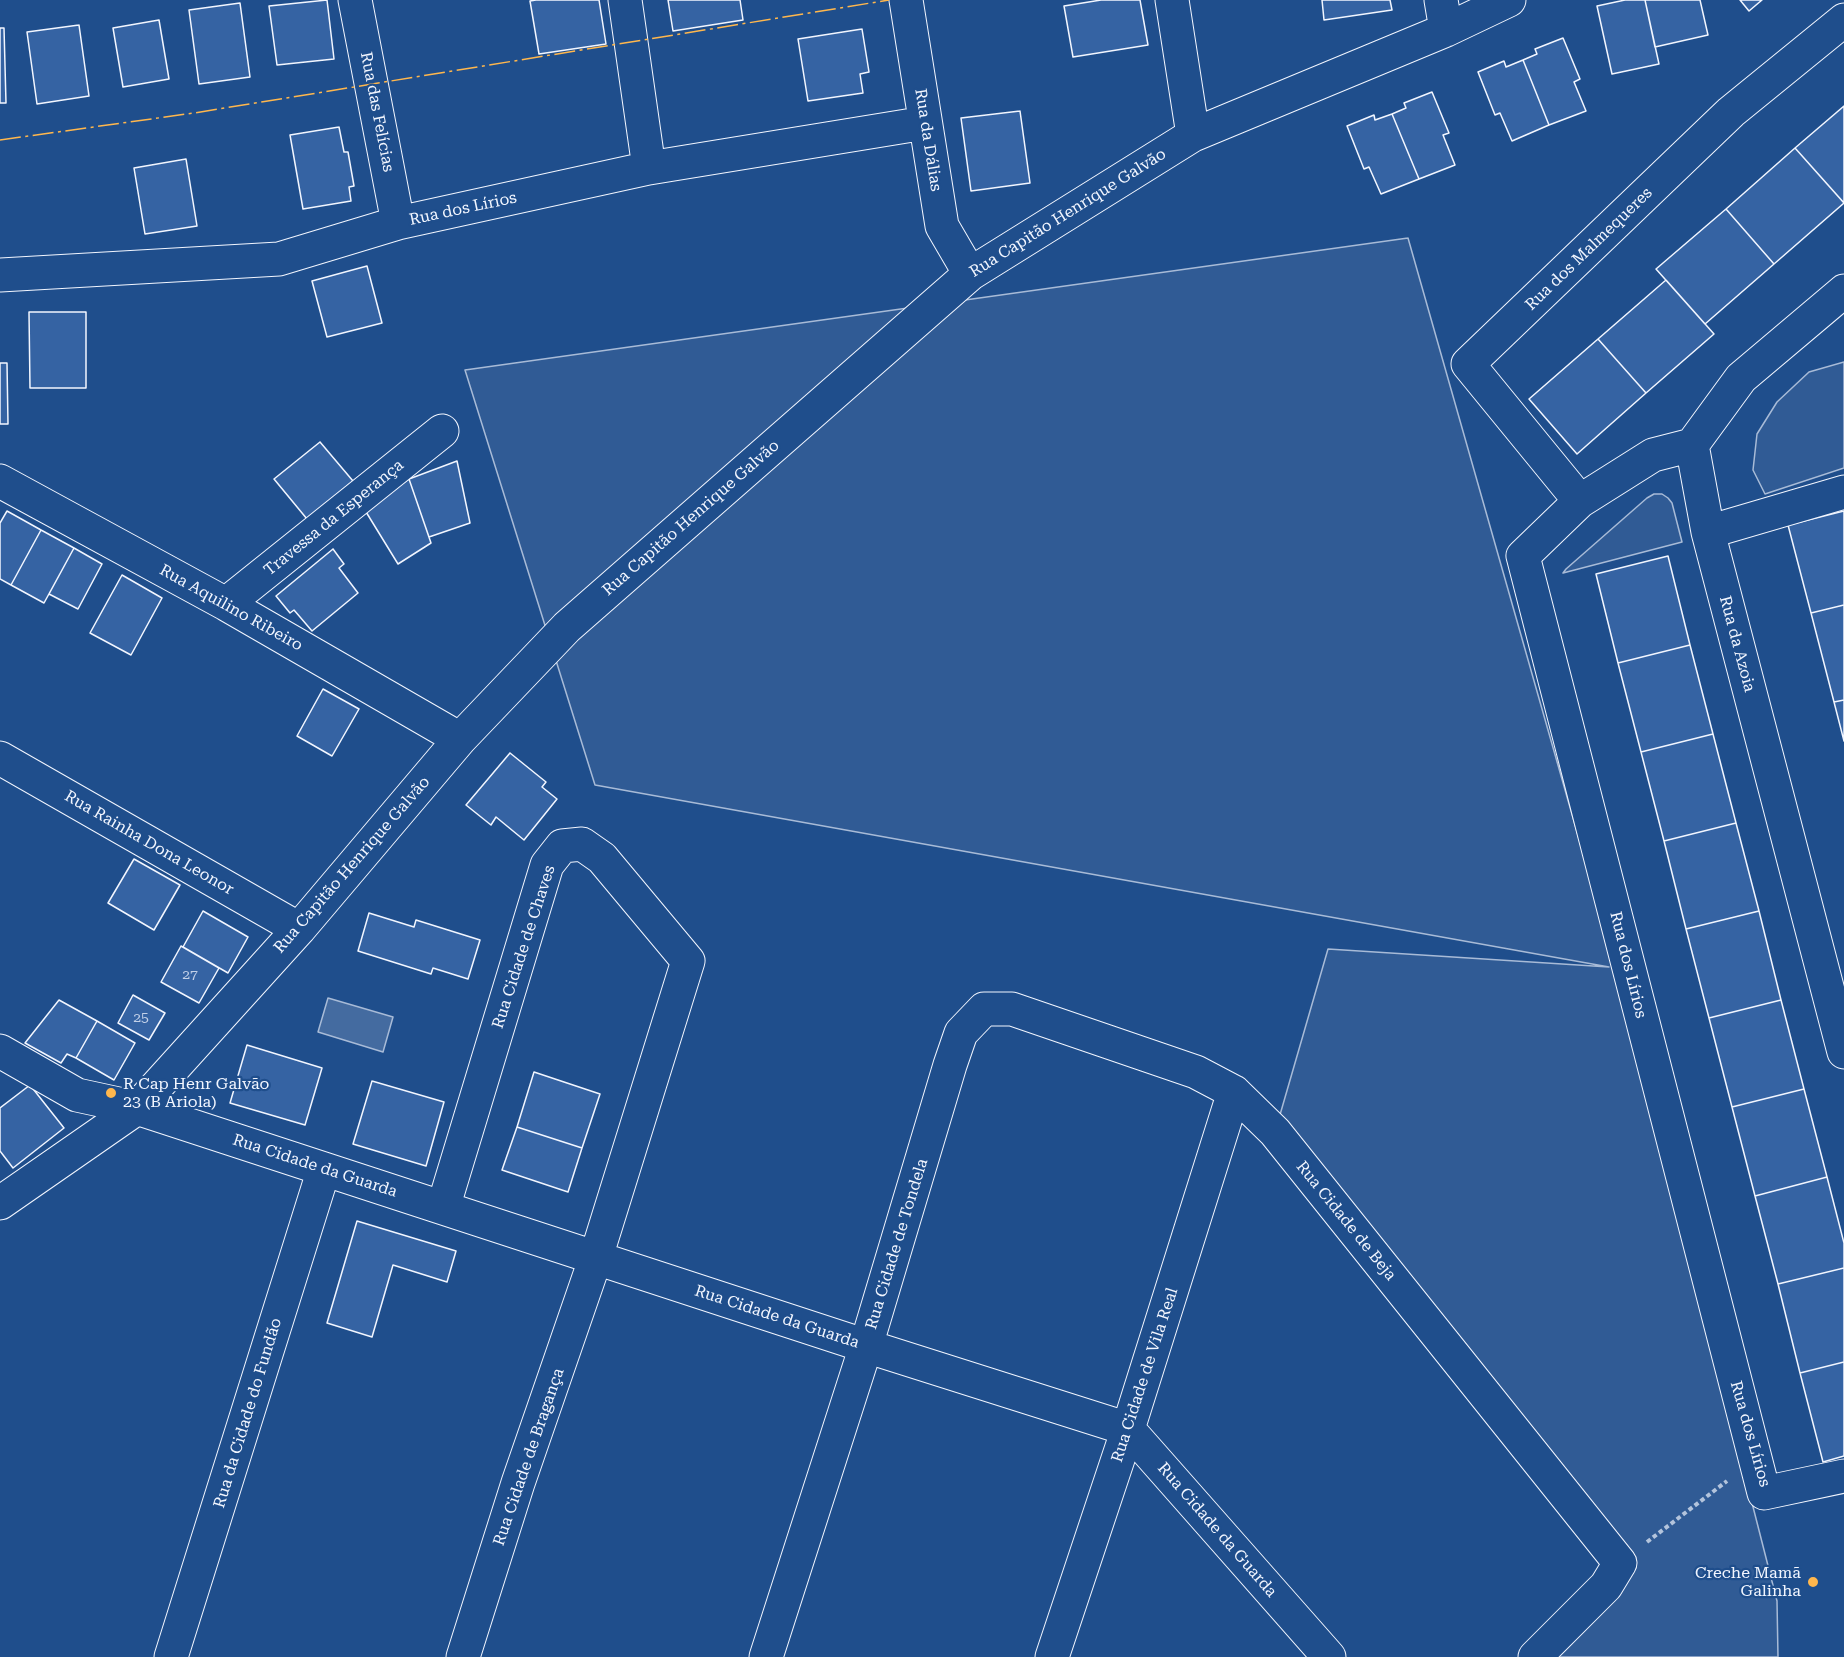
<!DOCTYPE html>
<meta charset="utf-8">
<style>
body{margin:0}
canvas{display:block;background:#1f4e8c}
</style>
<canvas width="1844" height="1657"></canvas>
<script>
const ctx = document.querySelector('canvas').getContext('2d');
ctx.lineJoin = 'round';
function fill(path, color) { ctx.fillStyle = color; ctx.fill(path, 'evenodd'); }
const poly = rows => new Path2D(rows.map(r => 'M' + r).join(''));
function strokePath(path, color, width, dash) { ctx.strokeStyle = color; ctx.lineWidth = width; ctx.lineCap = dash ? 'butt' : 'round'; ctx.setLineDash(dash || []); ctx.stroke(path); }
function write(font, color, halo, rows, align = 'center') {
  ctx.font = font + ' "Roboto Serif",serif'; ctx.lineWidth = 4.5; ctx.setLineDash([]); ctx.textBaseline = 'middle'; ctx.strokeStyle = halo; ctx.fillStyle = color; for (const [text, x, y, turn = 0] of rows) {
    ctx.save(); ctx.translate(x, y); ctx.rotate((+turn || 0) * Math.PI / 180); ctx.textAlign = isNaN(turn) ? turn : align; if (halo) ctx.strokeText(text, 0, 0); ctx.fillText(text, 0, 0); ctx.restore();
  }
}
const built = poly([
 [1408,238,1616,969,1777,1601,1778,1657,1531,1657,1620,1563,1275,1132,1328,949,1609,967,595,785,465,370,1408,238],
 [1844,362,1844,468,1765,494,1753,470,1757,434,1777,402,1809,372,1844,362],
 [1654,494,1662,494,1668,498,1672,503,1682,542,1563,573,1566,569,1647,498,1654,494]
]);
const water = poly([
 [328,998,393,1017,383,1052,318,1032,328,998]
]);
const building = poly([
 [327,0,334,59,277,65,269,6,327,0],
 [536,0,599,0,606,44,539,54,530,1,536,0],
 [668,0,740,0,743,20,673,31,668,0],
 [1101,0,1140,0,1148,45,1073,57,1064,6,1101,0],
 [1322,0,1390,0,1392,10,1324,20,1322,0],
 [1625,0,1645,0,1659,64,1612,74,1597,6,1625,0],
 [1645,0,1700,0,1708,35,1655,47,1645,0],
 [1740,0,1762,0,1749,11,1740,0],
 [240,3,250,77,199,84,189,10,240,3],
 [159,20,169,79,123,87,113,28,159,20],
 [79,25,89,96,37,104,27,32,79,25],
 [0,28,4,28,6,103,0,103,0,28],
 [862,29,869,72,860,74,863,93,808,101,798,39,862,29],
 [1563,38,1580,79,1574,82,1586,111,1549,125,1523,60,1537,54,1535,49,1563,38],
 [1523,60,1549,125,1512,141,1500,113,1495,115,1478,72,1504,61,1506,67,1523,60],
 [1432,92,1449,133,1443,135,1455,165,1419,179,1392,114,1406,108,1404,103,1432,92],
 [1844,106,1844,203,1795,148,1844,106],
 [1020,111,1030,183,971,191,961,118,1020,111],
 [1392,114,1419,179,1381,194,1369,167,1364,169,1347,126,1374,115,1375,120,1392,114],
 [339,127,344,152,348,152,354,186,349,187,351,201,303,209,290,135,339,127],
 [1795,148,1844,203,1774,264,1726,209,1795,148],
 [186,159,197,226,145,234,134,168,186,159],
 [1726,209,1774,264,1705,324,1656,269,1726,209],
 [367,266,382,323,327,337,312,281,367,266],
 [1666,280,1714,334,1646,393,1598,339,1666,280],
 [29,312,86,312,86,388,30,388,29,312],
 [1598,339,1646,393,1577,454,1529,399,1598,339],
 [0,363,7,363,8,424,0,424,0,363],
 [320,442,353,481,307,519,274,479,320,442],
 [457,461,470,523,429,537,409,479,457,461],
 [409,479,431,543,398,564,363,507,409,479],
 [7,511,41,530,11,585,0,579,0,523,7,511],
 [1844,511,1844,605,1811,613,1788,525,1844,511],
 [41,530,74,548,44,603,11,585,41,530],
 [74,548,102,564,78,609,49,594,74,548],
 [333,549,344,564,339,568,358,593,312,631,294,610,290,613,276,596,333,549],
 [1668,556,1690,645,1618,663,1596,574,1668,556],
 [122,575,162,598,131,655,90,633,122,575],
 [1844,605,1844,700,1834,702,1811,613,1844,605],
 [1690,645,1713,734,1641,752,1618,663,1690,645],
 [323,689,359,709,332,756,297,736,323,689],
 [1844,700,1844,741,1834,702,1844,700],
 [1713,734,1736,823,1664,841,1641,752,1713,734],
 [510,753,546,782,542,787,557,799,524,840,496,817,491,825,466,805,510,753],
 [1736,823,1759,911,1686,929,1664,841,1736,823],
 [134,859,180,885,154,930,108,903,134,859],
 [203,911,248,937,228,973,183,947,203,911],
 [1759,911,1781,1000,1709,1018,1686,929,1759,911],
 [369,913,414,927,416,920,480,940,468,979,433,968,431,974,358,951,369,913],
 [181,946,219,968,199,1003,161,982,181,946],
 [133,995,165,1013,149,1040,118,1023,133,995],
 [59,1000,97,1021,76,1058,67,1054,61,1063,25,1043,59,1000],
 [1781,1000,1804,1089,1732,1107,1709,1018,1781,1000],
 [97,1021,135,1043,114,1080,76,1058,97,1021],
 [247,1045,322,1068,305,1125,230,1103,247,1045],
 [534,1072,600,1094,582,1148,517,1127,534,1072],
 [372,1081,444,1102,426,1166,353,1144,372,1081],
 [30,1085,64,1128,13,1168,0,1151,0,1108,30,1085],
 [1804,1089,1827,1177,1755,1196,1732,1107,1804,1089],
 [517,1127,582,1148,568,1192,502,1170,517,1127],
 [1827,1177,1844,1243,1844,1268,1778,1284,1755,1196,1827,1177],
 [357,1221,456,1251,447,1282,393,1265,372,1337,327,1323,357,1221],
 [1844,1268,1844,1362,1800,1373,1778,1284,1844,1268],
 [1844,1362,1844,1456,1823,1462,1800,1373,1844,1362]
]);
const path = poly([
 [1647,1542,1727,1481]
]);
const minor = poly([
 [355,0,398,223],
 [625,0,649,168],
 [906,0,942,226,970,274],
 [1172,0,1193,135],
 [1441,0,1446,30],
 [0,275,279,259,398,223,649,168,925,123],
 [1844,291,1741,378,1692,445,1708,532,1844,1052],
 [1692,445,1653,455,1580,501,1523,556,1764,1493,1844,1476],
 [0,481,226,604,460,739],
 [1580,501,1468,364,1731,112,1844,20],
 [1708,532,1844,492],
 [226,604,442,431],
 [0,758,299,929],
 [0,1051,77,1095,137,1108,866,1346,1128,1429,1329,1657],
 [0,1203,137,1108,299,929,460,739,567,627,970,274,1193,135,1446,30,1509,0],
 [443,1208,547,865,562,846,582,844,602,858,688,961,596,1257,518,1483,463,1657],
 [171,1657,324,1169],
 [766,1657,866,1346,950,1065,961,1033,984,1009,1012,1009,1196,1072,1234,1092,1275,1132,1620,1563,1606,1586,1535,1657],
 [1052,1657,1128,1429,1234,1092]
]);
const power = poly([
 [0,140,194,113,889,0]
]);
const markers = [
 [111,1093,6,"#ffb74d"],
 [1813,1582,6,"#ffb74d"]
];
const numberNames = [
 ["27",190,975],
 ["25",141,1018]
];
const streetNames = [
 ["Rua das Felícias",377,112,79],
 ["Rua da Dálias",928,140,81],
 ["Rua dos Lírios",463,209,-12],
 ["Rua Capitão Henrique Galvão",1068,213,-32],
 ["Rua dos Malmequeres",1589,249,-44],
 ["Travessa da Esperança",334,518,-39],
 ["Rua Capitão Henrique Galvão",691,518,-41],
 ["Rua Aquilino Ribeiro",231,608,29],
 ["Rua da Azoia",1737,644,75],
 ["Rua Rainha Dona Leonor",149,843,30],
 ["Rua Capitão Henrique Galvão",352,865,-49],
 ["Rua Cidade de Chaves",524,947,-72],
 ["Rua dos Lírios",1628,965,76],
 ["Rua Cidade da Guarda",315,1166,18],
 ["Rua Cidade de Beja",1346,1221,51],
 ["Rua Cidade de Tondela",897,1244,-73],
 ["Rua Cidade da Guarda",777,1317,18],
 ["Rua Cidade de Vila Real",1145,1375,-72],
 ["Rua da Cidade do Fundão",248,1413,-73],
 ["Rua dos Lírios",1750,1434,74],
 ["Rua Cidade de Bragança",529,1457,-71],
 ["Rua Cidade da Guarda",1217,1530,49]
];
const poiNames = [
 ["R Cap Henr Galvão",123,1084],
 ["23 (B Ariola)",123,1102],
 ["Creche Mamã",1801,1573,"right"],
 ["Galinha",1801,1591,"right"]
];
fill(built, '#305b95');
strokePath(built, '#a8bbd7', 1.5);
fill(water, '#446ba0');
strokePath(water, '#a8bbd7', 1.5);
fill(building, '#3563a3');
strokePath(building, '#f2f6ff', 1.5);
strokePath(minor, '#f2f6ff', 35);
strokePath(path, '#b3c4dc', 4, [4.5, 3]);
strokePath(minor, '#1f4e8c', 33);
strokePath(power, '#ffb74d', 1.5, [21, 4.5, 3, 4.5]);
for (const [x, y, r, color] of markers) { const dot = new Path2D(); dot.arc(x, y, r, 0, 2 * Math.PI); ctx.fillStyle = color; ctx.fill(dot); strokePath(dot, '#1f4e8c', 2); }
write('14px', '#c3d1e8', null, numberNames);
write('16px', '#f2f6ff', '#1f4e8c', streetNames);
write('16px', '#f2f6ff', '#1f4e8c', poiNames, 'left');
</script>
